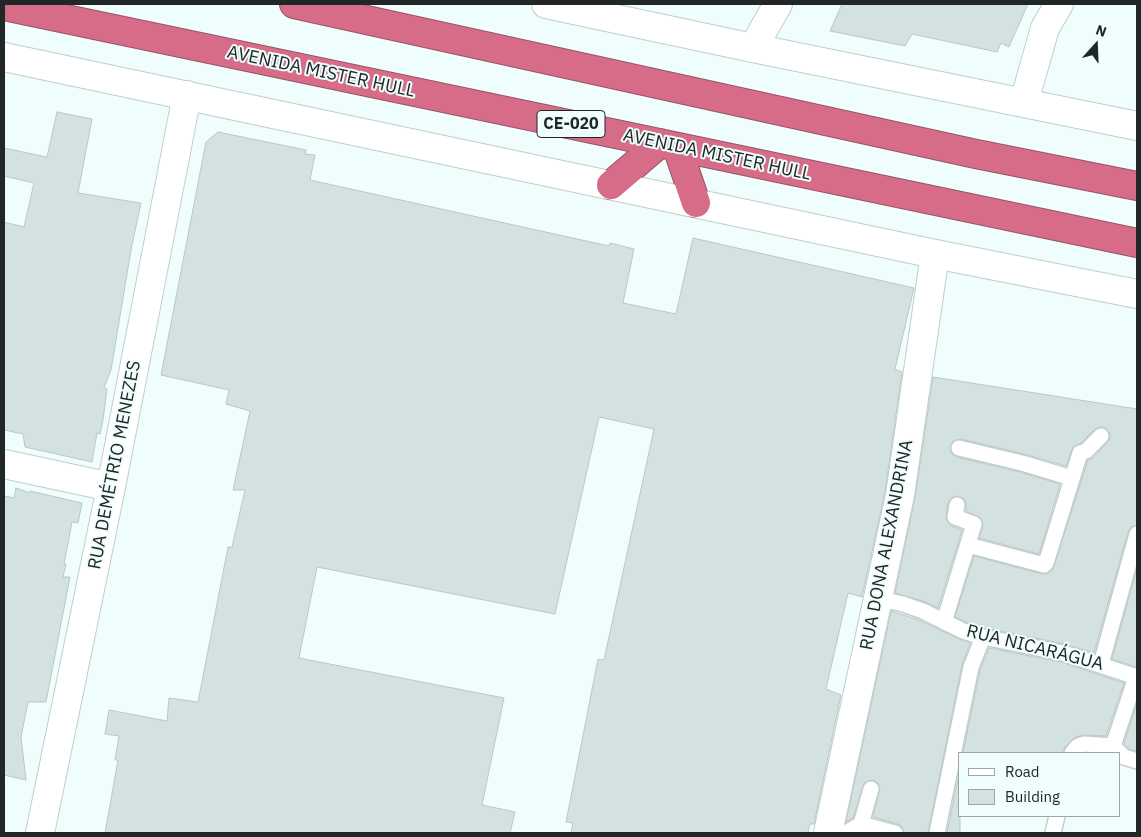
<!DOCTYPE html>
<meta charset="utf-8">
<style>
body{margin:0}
#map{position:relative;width:1141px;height:837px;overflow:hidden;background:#effefc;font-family:"IBM Plex Sans",sans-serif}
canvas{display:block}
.frame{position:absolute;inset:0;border:5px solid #212726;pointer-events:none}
.legend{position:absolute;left:958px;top:752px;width:162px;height:65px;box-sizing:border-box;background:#effefc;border:1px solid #9da8a6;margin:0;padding:6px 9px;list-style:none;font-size:15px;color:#212726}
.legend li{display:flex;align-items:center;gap:10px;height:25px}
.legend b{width:25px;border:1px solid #9da8a6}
.north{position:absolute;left:1071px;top:20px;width:50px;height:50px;-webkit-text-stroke:4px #effefc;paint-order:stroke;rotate:20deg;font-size:14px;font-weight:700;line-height:20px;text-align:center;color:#212726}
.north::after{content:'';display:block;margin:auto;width:18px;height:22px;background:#212726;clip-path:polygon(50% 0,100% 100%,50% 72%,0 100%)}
</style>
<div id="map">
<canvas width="1141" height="837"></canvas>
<div class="frame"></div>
<ul class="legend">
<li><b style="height:6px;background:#fff"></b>Road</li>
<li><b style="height:14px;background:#d3e2e0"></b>Building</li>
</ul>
<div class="north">N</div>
</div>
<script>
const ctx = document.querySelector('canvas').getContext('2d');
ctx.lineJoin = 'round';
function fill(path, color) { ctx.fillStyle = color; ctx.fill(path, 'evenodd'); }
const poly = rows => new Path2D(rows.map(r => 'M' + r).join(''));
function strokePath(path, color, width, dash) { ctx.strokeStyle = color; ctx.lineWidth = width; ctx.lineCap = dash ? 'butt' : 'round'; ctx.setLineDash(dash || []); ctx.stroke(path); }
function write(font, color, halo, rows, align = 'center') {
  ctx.font = font + ' "IBM Plex Sans",sans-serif'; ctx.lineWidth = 4; ctx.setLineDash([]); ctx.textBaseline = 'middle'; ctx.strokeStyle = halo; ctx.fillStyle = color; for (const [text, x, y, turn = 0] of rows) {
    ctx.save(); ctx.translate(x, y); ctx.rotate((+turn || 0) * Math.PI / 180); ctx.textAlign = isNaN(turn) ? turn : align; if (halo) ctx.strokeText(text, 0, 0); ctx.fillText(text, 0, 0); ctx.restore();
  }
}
const building = poly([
 [842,4,1028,4,1009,47,1001,43,997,52,912,34,905,46,830,31,842,4],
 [57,112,92,119,78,193,141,203,131,250,111,370,104,388,107,389,103,420,100,434,97,433,92,462,25,447,23,434,4,430,4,222,24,227,34,183,4,176,4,148,47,157,57,112],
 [218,132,306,150,305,154,315,155,310,180,609,246,610,243,634,249,623,303,676,314,693,238,914,288,895,369,902,372,885,492,862,597,848,593,826,689,841,695,814,824,810,824,808,833,571,833,573,823,566,822,598,659,604,660,654,429,599,417,555,614,317,567,299,658,504,698,482,805,515,812,510,833,105,833,118,760,115,760,119,736,105,734,109,710,167,721,169,698,198,702,228,547,232,547,245,490,233,490,250,411,226,404,229,390,161,375,206,142,218,132],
 [933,377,1137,409,1137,525,1131,527,1128,532,1094,653,1065,644,985,628,966,622,955,617,974,556,1042,574,1047,574,1053,569,1088,460,1093,458,1110,439,1110,433,1104,427,1099,427,1095,429,1081,443,1073,447,1066,466,1024,454,961,439,953,441,950,450,952,454,956,457,1020,472,1060,484,1039,554,979,538,983,526,981,518,966,511,966,502,963,498,954,496,948,503,946,519,951,526,962,530,938,608,926,602,895,593,915,498,933,377],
 [16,488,30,493,30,491,82,503,78,523,72,522,64,564,66,564,63,577,70,577,46,702,28,702,21,737,26,780,4,775,4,496,14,498,16,488],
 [1137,568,1137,667,1112,659,1137,568],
 [891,611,919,620,959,639,970,643,962,665,928,833,904,833,902,827,898,824,873,817,880,787,877,782,873,780,864,783,853,818,846,822,891,611],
 [989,648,1061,662,1124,683,1106,736,1085,735,1075,737,1065,747,1063,753,963,753,980,670,989,648],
 [1137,703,1137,751,1129,749,1124,743,1137,703],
 [960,769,960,833,947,833,960,769]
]);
const lane = poly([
 [959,448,1022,463,1072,478],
 [968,545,1044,565,1046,563,1080,453,1086,451,1101,436],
 [877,598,903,604,923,611,963,631,983,637,1063,653,1137,677],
 [944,622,974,524,955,517,957,505],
 [1101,664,1137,534],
 [1113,746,1124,757,1137,761],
 [1072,753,1078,746,1084,744,1113,746,1136,677],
 [861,824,895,833],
 [846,833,861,824,871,789],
 [937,833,971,667,983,637],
 [1053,833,1057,816]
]);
const street = poly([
 [753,48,778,4],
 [1024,102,1045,28,1059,4],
 [4,464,111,487],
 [40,833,111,487,187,95],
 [828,833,900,495,935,254]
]);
const secondary = poly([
 [546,4,753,48,1137,126],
 [4,57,935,254,1137,294]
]);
const highway = poly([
 [294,4,976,154,1137,186],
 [4,6,1137,243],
 [677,147,696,203],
 [611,185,660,143]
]);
const shields = [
 [571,124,68]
];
const shieldNames = [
 ["CE-020",571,124]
];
const streetNames = [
 ["AVENIDA MISTER HULL",321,72,12],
 ["AVENIDA MISTER HULL",717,155,12],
 ["RUA DEMÉTRIO MENEZES",115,465,-79],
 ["RUA DONA ALEXANDRINA",887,545,-79],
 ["RUA NICARÁGUA",1035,648,14]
];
fill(building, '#d3e2e0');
strokePath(building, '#b9c7c5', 1);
strokePath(lane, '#c0cecc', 18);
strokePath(street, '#c0cecc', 30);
strokePath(secondary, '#c0cecc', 30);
strokePath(highway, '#975466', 30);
strokePath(lane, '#fff', 15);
strokePath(street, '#fff', 28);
strokePath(secondary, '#fff', 28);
strokePath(highway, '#d66c88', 28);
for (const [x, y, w] of shields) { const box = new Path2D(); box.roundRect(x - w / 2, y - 13.5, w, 27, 4); ctx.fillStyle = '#effefc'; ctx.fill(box); strokePath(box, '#212726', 1); }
write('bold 16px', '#212726', null, shieldNames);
write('18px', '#212726', '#effefc', streetNames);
</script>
